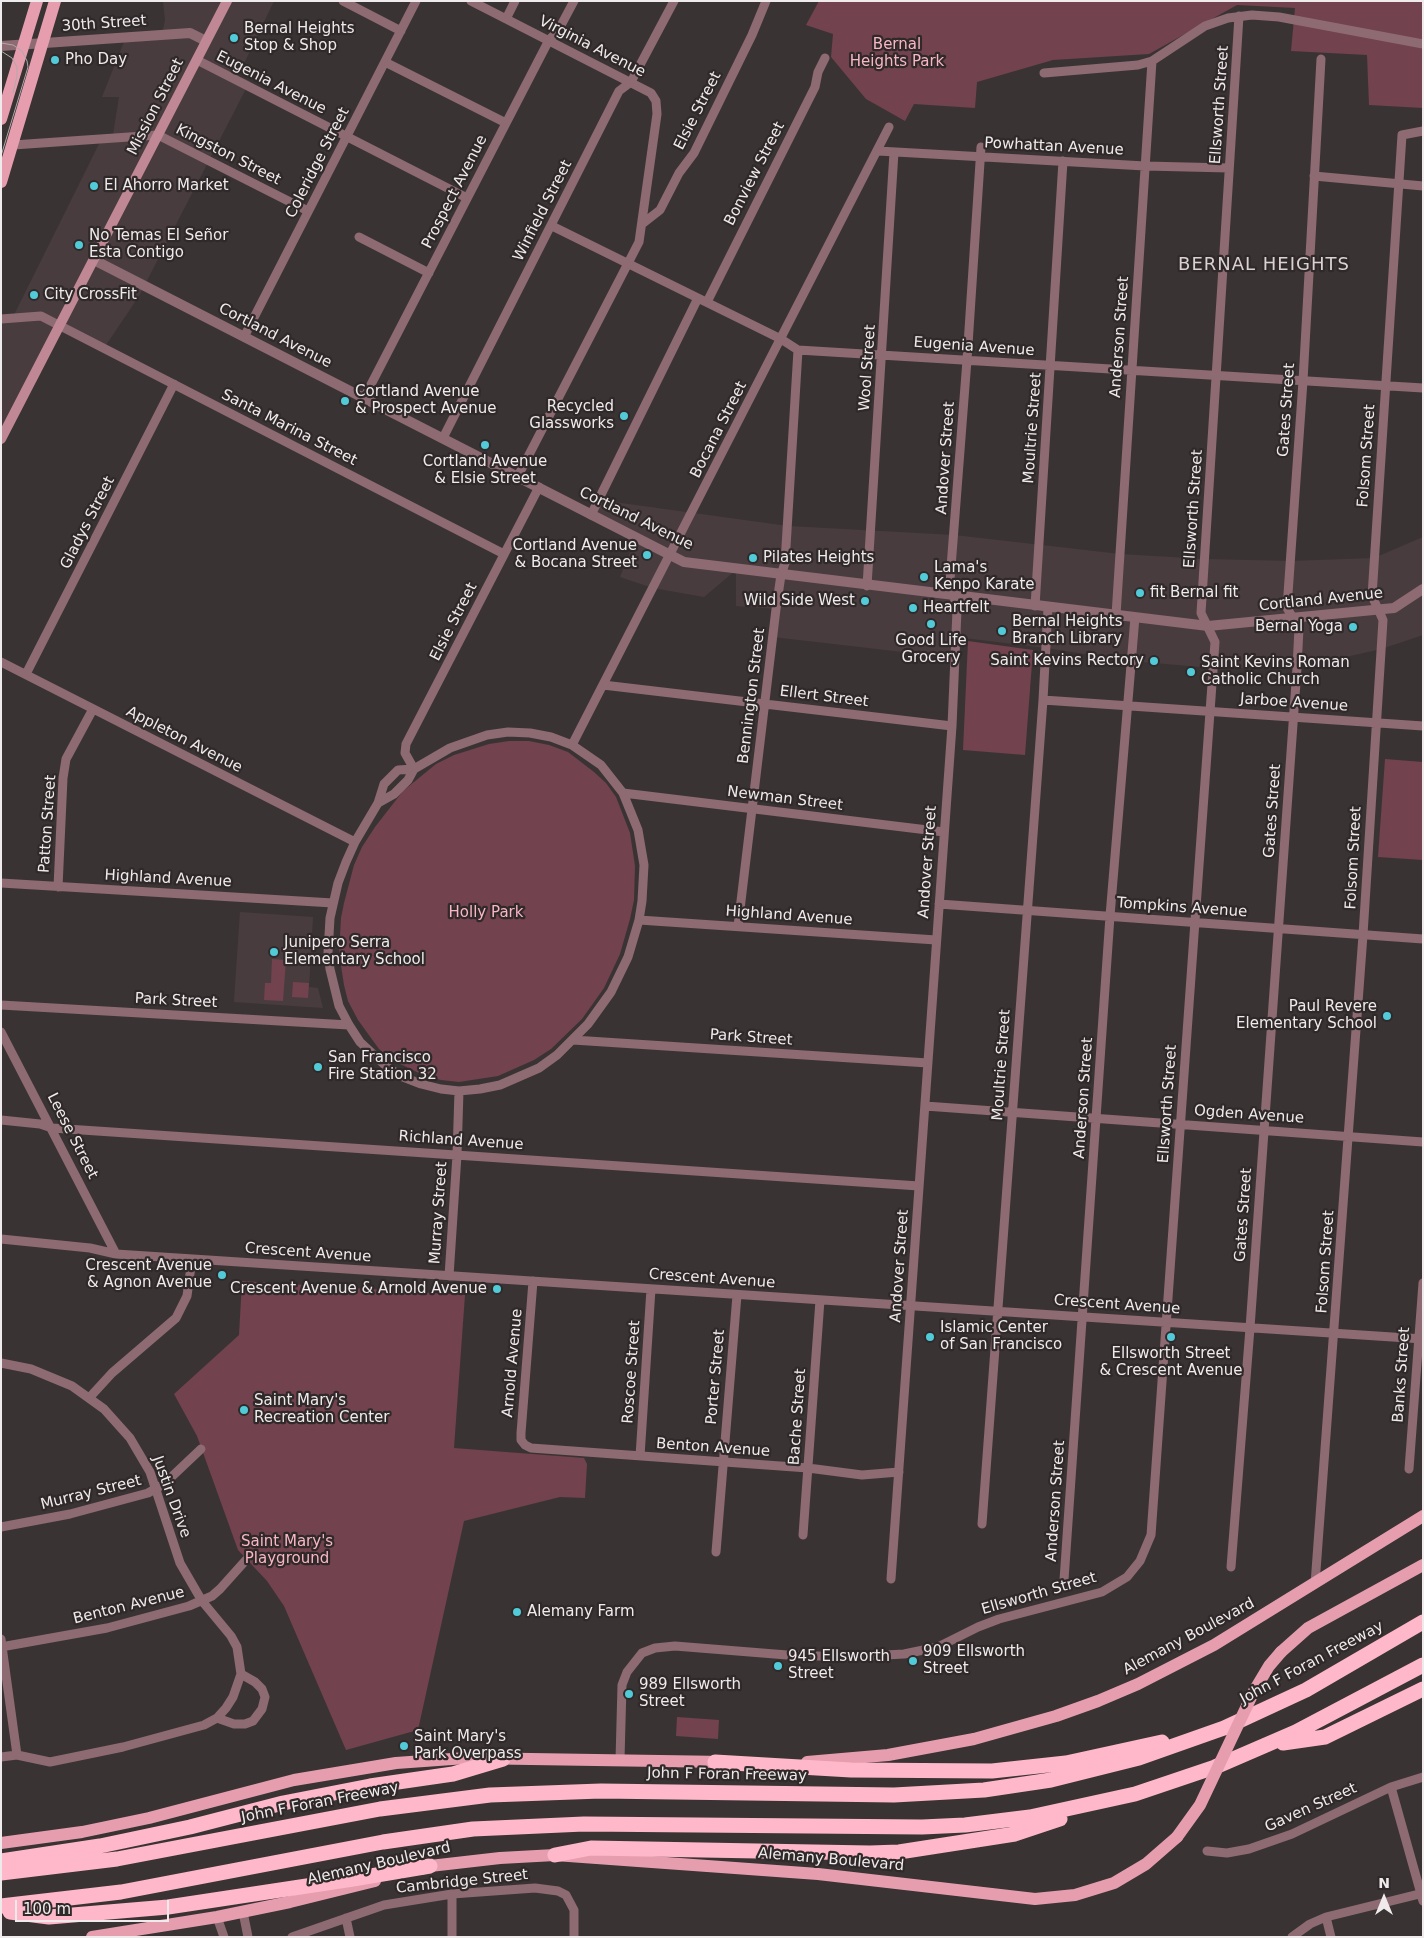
<!DOCTYPE html>
<meta charset="utf-8">
<style>
body{margin:0}
#map{position:relative;width:1424px;height:1938px;overflow:hidden;background:#3a3334;font-family:"DejaVu Sans",sans-serif}
canvas{display:block}
.frame{position:absolute;inset:0;border:2px solid #efeaeb;pointer-events:none}
.north{position:absolute;left:1359px;top:1873px;width:50px;height:50px;-webkit-text-stroke:4px #30292a;paint-order:stroke;rotate:0deg;font-size:14px;font-weight:700;line-height:20px;text-align:center;color:#efeaeb}
.north::after{content:'';display:block;margin:auto;width:18px;height:22px;background:#efeaeb;clip-path:polygon(50% 0,100% 100%,50% 72%,0 100%)}
.scale{position:absolute;left:15px;top:1900px;width:154px;height:22px;box-sizing:border-box;border:2px solid #efeaeb;border-top:0;padding-left:6px;font-size:15px;line-height:18px;white-space:nowrap;color:#efeaeb;-webkit-text-stroke:4px #30292a;paint-order:stroke}
</style>
<div id="map">
<canvas width="1424" height="1938"></canvas>
<div class="frame"></div>
<div class="north">N</div>
<div class="scale">100 m</div>
</div>
<script>
const ctx = document.querySelector('canvas').getContext('2d');
ctx.lineJoin = 'round';
function fill(path, color) { ctx.fillStyle = color; ctx.fill(path, 'evenodd'); }
const poly = rows => new Path2D(rows.map(r => 'M' + r).join(''));
function strokePath(path, color, width, dash) { ctx.strokeStyle = color; ctx.lineWidth = width; ctx.lineCap = dash ? 'butt' : 'round'; ctx.setLineDash(dash || []); ctx.stroke(path); }
function write(font, color, halo, rows, align = 'center') {
  ctx.font = font + ' "DejaVu Sans",sans-serif'; ctx.lineWidth = 4.5; ctx.setLineDash([]); ctx.textBaseline = 'middle'; ctx.strokeStyle = halo; ctx.fillStyle = color; for (const [text, x, y, turn = 0] of rows) {
    ctx.save(); ctx.translate(x, y); ctx.rotate((+turn || 0) * Math.PI / 180); ctx.textAlign = isNaN(turn) ? turn : align; if (halo) ctx.strokeText(text, 0, 0); ctx.fillText(text, 0, 0); ctx.restore();
  }
}
const built = poly([
 [163,1,274,1,238,76,250,81,139,296,104,348,61,325,1,439,1,320,12,319,101,140,113,135,119,97,102,97,126,37,162,35,165,20],
 [599,500,788,526,954,535,1120,554,1204,559,1291,561,1374,558,1423,537,1423,635,1381,649,1297,668,1213,668,1131,661,1046,648,956,637,955,658,773,637,776,609,736,606,736,570,704,597,653,588,620,577,636,538,591,515],
 [240,912,313,917,309,987,318,988,323,1008,234,1002]
]);
const green = poly([
 [819,1,1423,1,1423,108,1369,105,1367,55,1291,51,1295,8,1237,5,1149,54,1053,60,977,82,975,108,914,104,905,121,866,99,831,57,833,34,806,25],
 [968,641,1033,650,1025,755,963,750],
 [509,741,529,741,549,745,568,752,594,772,606,783,616,797,630,833,635,866,634,900,630,919,620,954,604,988,582,1019,551,1049,534,1060,498,1076,459,1082,441,1080,423,1075,392,1060,379,1049,358,1020,348,1001,344,985,339,953,341,918,344,903,354,865,362,847,375,827,403,791,436,764,454,755,489,744],
 [1385,759,1423,762,1423,860,1378,857],
 [272,959,286,960,283,1001,264,1000,265,983,271,983],
 [293,982,309,983,308,998,292,997],
 [242,1281,465,1295,454,1448,584,1458,587,1464,585,1498,560,1497,464,1521,418,1730,346,1750,284,1606,267,1581,238,1550,197,1436,174,1394,239,1335],
 [677,1717,719,1720,718,1739,676,1736]
]);
const minor = poly([
 [343,1,401,31],
 [471,1,651,93,656,101,657,114,639,242,518,476],
 [506,19,515,1],
 [197,60,467,198],
 [385,62,506,123],
 [1044,73,1138,65,1152,61,1205,26,1228,18,1252,15,1279,17,1423,44],
 [13,145,158,135,308,211],
 [878,151,1145,166,1229,168],
 [1314,176,1423,186],
 [642,224,660,210,679,173,694,153,752,35,766,1],
 [552,226,781,339,798,350,1423,388],
 [359,237,429,273],
 [707,302,815,87,818,72,825,58],
 [1,319,41,316,504,554],
 [244,337,416,1],
 [364,398,549,40,558,31,574,1],
 [443,438,619,91,631,82,674,1],
 [591,515,698,298],
 [867,586,894,152],
 [1035,606,1063,161],
 [1116,615,1152,61],
 [1,662,355,842],
 [26,674,174,384],
 [603,685,952,726],
 [1043,700,1423,726],
 [508,732,530,733,551,737,572,745,601,765,623,793,638,830,644,865,642,901,639,920,628,957,611,992,588,1024,557,1055,539,1068,500,1085,480,1089,459,1091,441,1089,421,1084,403,1077,387,1067,360,1042,349,1025,339,1006,330,969,328,953,330,918,338,883,346,862,355,842,378,803,384,784,398,770,414,769,450,748,487,735,508,732],
 [572,745,889,127],
 [414,769,405,753,406,744,539,487],
 [623,793,944,832],
 [378,803,394,794,408,780,414,769],
 [1,883,333,903],
 [58,887,63,778,66,759,93,709],
 [939,904,1423,939],
 [639,920,936,940],
 [738,926,776,609,781,575,785,563,798,350],
 [1,1005,349,1025],
 [1,1032,116,1254],
 [573,1040,928,1063],
 [925,1106,1423,1142],
 [1,1120,40,1124,52,1128,919,1186],
 [1,1239,90,1248,116,1254,1423,1339],
 [449,1276,457,1155,459,1091],
 [533,1281,521,1433,521,1440,525,1445,531,1448,808,1468,862,1475,899,1472],
 [1,1363,31,1369,72,1386,104,1409,130,1438,150,1472,180,1563,202,1601,231,1636,237,1647,241,1674,233,1697,226,1708,217,1718,204,1725,123,1747,50,1762,17,1755,1,1757],
 [90,1397,112,1373,176,1318,187,1296,192,1259],
 [640,1456,651,1289],
 [1409,1469,1423,1283],
 [982,1524,1043,700,1048,608],
 [1,1527,70,1514,148,1493,164,1484,201,1449],
 [803,1535,820,1300],
 [716,1552,737,1295],
 [1231,1567,1250,1328,1297,668,1299,628,1287,608,1303,381,1321,59],
 [891,1579,952,726,957,610,950,580,967,360,981,147],
 [1064,1580,1110,916,1135,617],
 [1315,1584,1363,935,1383,620,1372,596,1402,135,1423,131],
 [1,1639,17,1755],
 [1,1647,107,1628,189,1606,212,1596,220,1589,246,1560],
 [217,1718,234,1724,245,1724,253,1721,262,1709,265,1697,262,1689,255,1682,241,1674],
 [620,1760,622,1685,627,1672,642,1653,655,1648,675,1646,787,1655,849,1657,904,1654,938,1647,978,1627,999,1619,1102,1592,1127,1577,1140,1561,1151,1535,1215,642,1201,613,1239,16],
 [1391,1787,1423,1901],
 [1207,1851,1227,1853,1249,1849,1292,1834,1391,1787,1423,1777],
 [243,1912,248,1937],
 [217,1917,224,1937],
 [1326,1917,1331,1937],
 [346,1918,350,1937],
 [292,1937,384,1905,452,1894,535,1888,558,1891,566,1895,574,1910,574,1937],
 [452,1937,452,1894],
 [1292,1937,1310,1924,1326,1917,1423,1893]
]);
const tertiary = poly([
 [1,46,190,33,206,41],
 [94,260,684,562,1208,626,1394,608,1423,589]
]);
const secondary = poly([
 [1,439,227,1]
]);
const primary = poly([
 [1,119,37,1],
 [1,182,55,1],
 [1281,1652,1308,1628,1423,1565],
 [807,1762,888,1755,974,1739,1056,1716,1098,1701,1138,1684,1214,1645,1423,1516],
 [1,1843,82,1832,149,1818,294,1780,396,1763,466,1758,725,1762],
 [421,1869,430,1866,500,1858,555,1855,818,1874,1035,1899,1075,1895,1114,1883,1146,1864,1177,1837],
 [92,1937,217,1917,290,1902,375,1881]
]);
const motorway = poly([
 [1283,1743,1325,1737,1423,1689],
 [715,1762,851,1770,992,1771,1066,1763,1162,1742],
 [555,1855,591,1848,870,1853,899,1852,1015,1834,1060,1819],
 [1,1861,100,1846,190,1827,283,1803,370,1786,453,1774,503,1759],
 [1,1873,117,1859,380,1809,490,1795,601,1791,894,1795,984,1790,1051,1780,1139,1758,1224,1728,1306,1690,1423,1622],
 [1,1906,121,1892,383,1842,473,1829,584,1824,922,1827,965,1825,1030,1817,1135,1794,1215,1767,1296,1732,1423,1665],
 [10,1912,49,1917,168,1907,353,1879,430,1866]
]);
const tram = poly([
 [1,43,13,45,22,51,27,61,28,67,1,156],
 [1,51,12,58,17,67,17,76,13,93]
]);
const primaryBridge = poly([
 [1177,1837,1200,1805,1254,1691,1269,1666,1281,1652]
]);
const markers = [
 [234,38,5,"#52cbd8"],
 [55,60,5,"#52cbd8"],
 [94,186,5,"#52cbd8"],
 [79,245,5,"#52cbd8"],
 [34,295,5,"#52cbd8"],
 [345,401,5,"#52cbd8"],
 [624,416,5,"#52cbd8"],
 [485,445,5,"#52cbd8"],
 [647,555,5,"#52cbd8"],
 [753,558,5,"#52cbd8"],
 [924,577,5,"#52cbd8"],
 [1140,593,5,"#52cbd8"],
 [865,601,5,"#52cbd8"],
 [913,608,5,"#52cbd8"],
 [931,624,5,"#52cbd8"],
 [1353,627,5,"#52cbd8"],
 [1002,631,5,"#52cbd8"],
 [1154,661,5,"#52cbd8"],
 [1191,672,5,"#52cbd8"],
 [274,952,5,"#52cbd8"],
 [1387,1016,5,"#52cbd8"],
 [318,1067,5,"#52cbd8"],
 [222,1275,5,"#52cbd8"],
 [497,1289,5,"#52cbd8"],
 [930,1337,5,"#52cbd8"],
 [1171,1337,5,"#52cbd8"],
 [244,1410,5,"#52cbd8"],
 [517,1612,5,"#52cbd8"],
 [913,1661,5,"#52cbd8"],
 [778,1666,5,"#52cbd8"],
 [629,1694,5,"#52cbd8"],
 [404,1746,5,"#52cbd8"]
];
const streetNames = [
 ["30th Street",104,24,-4],
 ["Virginia Avenue",592,47,27],
 ["Eugenia Avenue",271,83,27],
 ["Ellsworth Street",1220,105,-86],
 ["Mission Street",156,107,-63],
 ["Elsie Street",698,111,-63],
 ["Powhattan Avenue",1054,147,3],
 ["Kingston Street",228,155,27],
 ["Coleridge Street",318,163,-63],
 ["Bonview Street",755,174,-63],
 ["Prospect Avenue",455,192,-63],
 ["Winfield Street",543,211,-63],
 ["Cortland Avenue",275,336,27],
 ["Anderson Street",1120,337,-86],
 ["Eugenia Avenue",974,347,4],
 ["Wool Street",868,368,-86],
 ["Gates Street",1287,410,-86],
 ["Santa Marina Street",289,428,27],
 ["Moultrie Street",1033,428,-86],
 ["Bocana Street",719,430,-63],
 ["Folsom Street",1367,456,-86],
 ["Andover Street",946,458,-86],
 ["Ellsworth Street",1194,509,-86],
 ["Cortland Avenue",636,519,26],
 ["Gladys Street",88,523,-63],
 ["Cortland Avenue",1321,600,-6],
 ["Elsie Street",454,622,-63],
 ["Bennington Street",752,696,-83],
 ["Ellert Street",824,697,7],
 ["Jarboe Avenue",1294,703,4],
 ["Appleton Avenue",184,740,27],
 ["Newman Street",785,799,7],
 ["Gates Street",1273,811,-86],
 ["Patton Street",48,824,-86],
 ["Folsom Street",1354,858,-87],
 ["Andover Street",928,862,-86],
 ["Highland Avenue",168,879,3],
 ["Tompkins Avenue",1182,908,4],
 ["Highland Avenue",789,916,4],
 ["Park Street",176,1001,3],
 ["Park Street",751,1038,4],
 ["Moultrie Street",1002,1065,-86],
 ["Anderson Street",1084,1098,-86],
 ["Ellsworth Street",1168,1104,-86],
 ["Ogden Avenue",1249,1115,4],
 ["Leese Street",72,1136,63],
 ["Richland Avenue",461,1141,4],
 ["Murray Street",439,1213,-86],
 ["Gates Street",1244,1215,-86],
 ["Crescent Avenue",308,1253,4],
 ["Folsom Street",1326,1262,-86],
 ["Andover Street",900,1266,-86],
 ["Crescent Avenue",712,1279,4],
 ["Crescent Avenue",1117,1305,4],
 ["Arnold Avenue",513,1363,-85],
 ["Roscoe Street",632,1372,-86],
 ["Banks Street",1402,1375,-86],
 ["Porter Street",716,1377,-85],
 ["Bache Street",798,1417,-86],
 ["Benton Avenue",713,1448,4],
 ["Murray Street",91,1493,-14],
 ["Justin Drive",171,1497,70],
 ["Anderson Street",1056,1501,-86],
 ["Ellsworth Street",1039,1594,-16],
 ["Benton Avenue",129,1606,-14],
 ["Alemany Boulevard",1189,1637,-28],
 ["John F Foran Freeway",1312,1663,-28],
 ["John F Foran Freeway",727,1775,1],
 ["John F Foran Freeway",320,1803,-11],
 ["Gaven Street",1311,1808,-24],
 ["Alemany Boulevard",831,1860,5],
 ["Alemany Boulevard",379,1864,-13],
 ["Cambridge Street",462,1882,-6]
];
const poiNames = [
 ["Bernal Heights",244,29],
 ["Stop & Shop",244,46],
 ["Pho Day",65,60],
 ["El Ahorro Market",104,186],
 ["No Temas El Señor",89,236],
 ["Esta Contigo",89,253],
 ["City CrossFit",44,295],
 ["Cortland Avenue",355,392],
 ["& Prospect Avenue",355,409],
 ["Recycled",614,407,"right"],
 ["Glassworks",614,424,"right"],
 ["Cortland Avenue",485,462,"center"],
 ["& Elsie Street",485,479,"center"],
 ["Cortland Avenue",637,546,"right"],
 ["& Bocana Street",637,563,"right"],
 ["Pilates Heights",763,558],
 ["Lama's",934,568],
 ["Kenpo Karate",934,585],
 ["fit Bernal fit",1150,593],
 ["Wild Side West",855,601,"right"],
 ["Heartfelt",923,608],
 ["Bernal Heights",1012,622],
 ["Branch Library",1012,639],
 ["Bernal Yoga",1343,627,"right"],
 ["Good Life",931,641,"center"],
 ["Grocery",931,658,"center"],
 ["Saint Kevins Rectory",1144,661,"right"],
 ["Saint Kevins Roman",1201,663],
 ["Catholic Church",1201,680],
 ["Junipero Serra",284,943],
 ["Elementary School",284,960],
 ["Paul Revere",1377,1007,"right"],
 ["Elementary School",1377,1024,"right"],
 ["San Francisco",328,1058],
 ["Fire Station 32",328,1075],
 ["Crescent Avenue",212,1266,"right"],
 ["& Agnon Avenue",212,1283,"right"],
 ["Crescent Avenue & Arnold Avenue",487,1289,"right"],
 ["Islamic Center",940,1328],
 ["of San Francisco",940,1345],
 ["Ellsworth Street",1171,1354,"center"],
 ["& Crescent Avenue",1171,1371,"center"],
 ["Saint Mary's",254,1401],
 ["Recreation Center",254,1418],
 ["Alemany Farm",527,1612],
 ["909 Ellsworth",923,1652],
 ["Street",923,1669],
 ["945 Ellsworth",788,1657],
 ["Street",788,1674],
 ["989 Ellsworth",639,1685],
 ["Street",639,1702],
 ["Saint Mary's",414,1737],
 ["Park Overpass",414,1754]
];
const parkNames = [
 ["Bernal",897,45],
 ["Heights Park",897,62],
 ["Holly Park",486,913],
 ["Saint Mary's",287,1542],
 ["Playground",287,1559]
];
const quarterNames = [
 ["BERNAL HEIGHTS",1264,265]
];
fill(built, '#493c3f');
fill(green, '#72424f');
strokePath(minor, '#8e6b73', 9);
strokePath(tertiary, '#8e6b73', 10);
strokePath(secondary, '#c08895', 10);
strokePath(primary, '#e69eaf', 12);
strokePath(motorway, '#feb8c9', 15);
strokePath(tram, '#afa9aa', 1);
strokePath(primaryBridge, '#e69eaf', 12);
for (const [x, y, r, color] of markers) { const dot = new Path2D(); dot.arc(x, y, r, 0, 2 * Math.PI); ctx.fillStyle = color; ctx.fill(dot); strokePath(dot, '#30292a', 2); }
write('15px', '#efeaeb', '#30292a', streetNames);
write('15px', '#efeaeb', '#30292a', poiNames, 'left');
write('15px', '#f9b6c5', '#30292a', parkNames);
ctx.letterSpacing = '1px';
write('18px', '#dad1d2', '#30292a', quarterNames);
ctx.letterSpacing = '0px';
</script>
